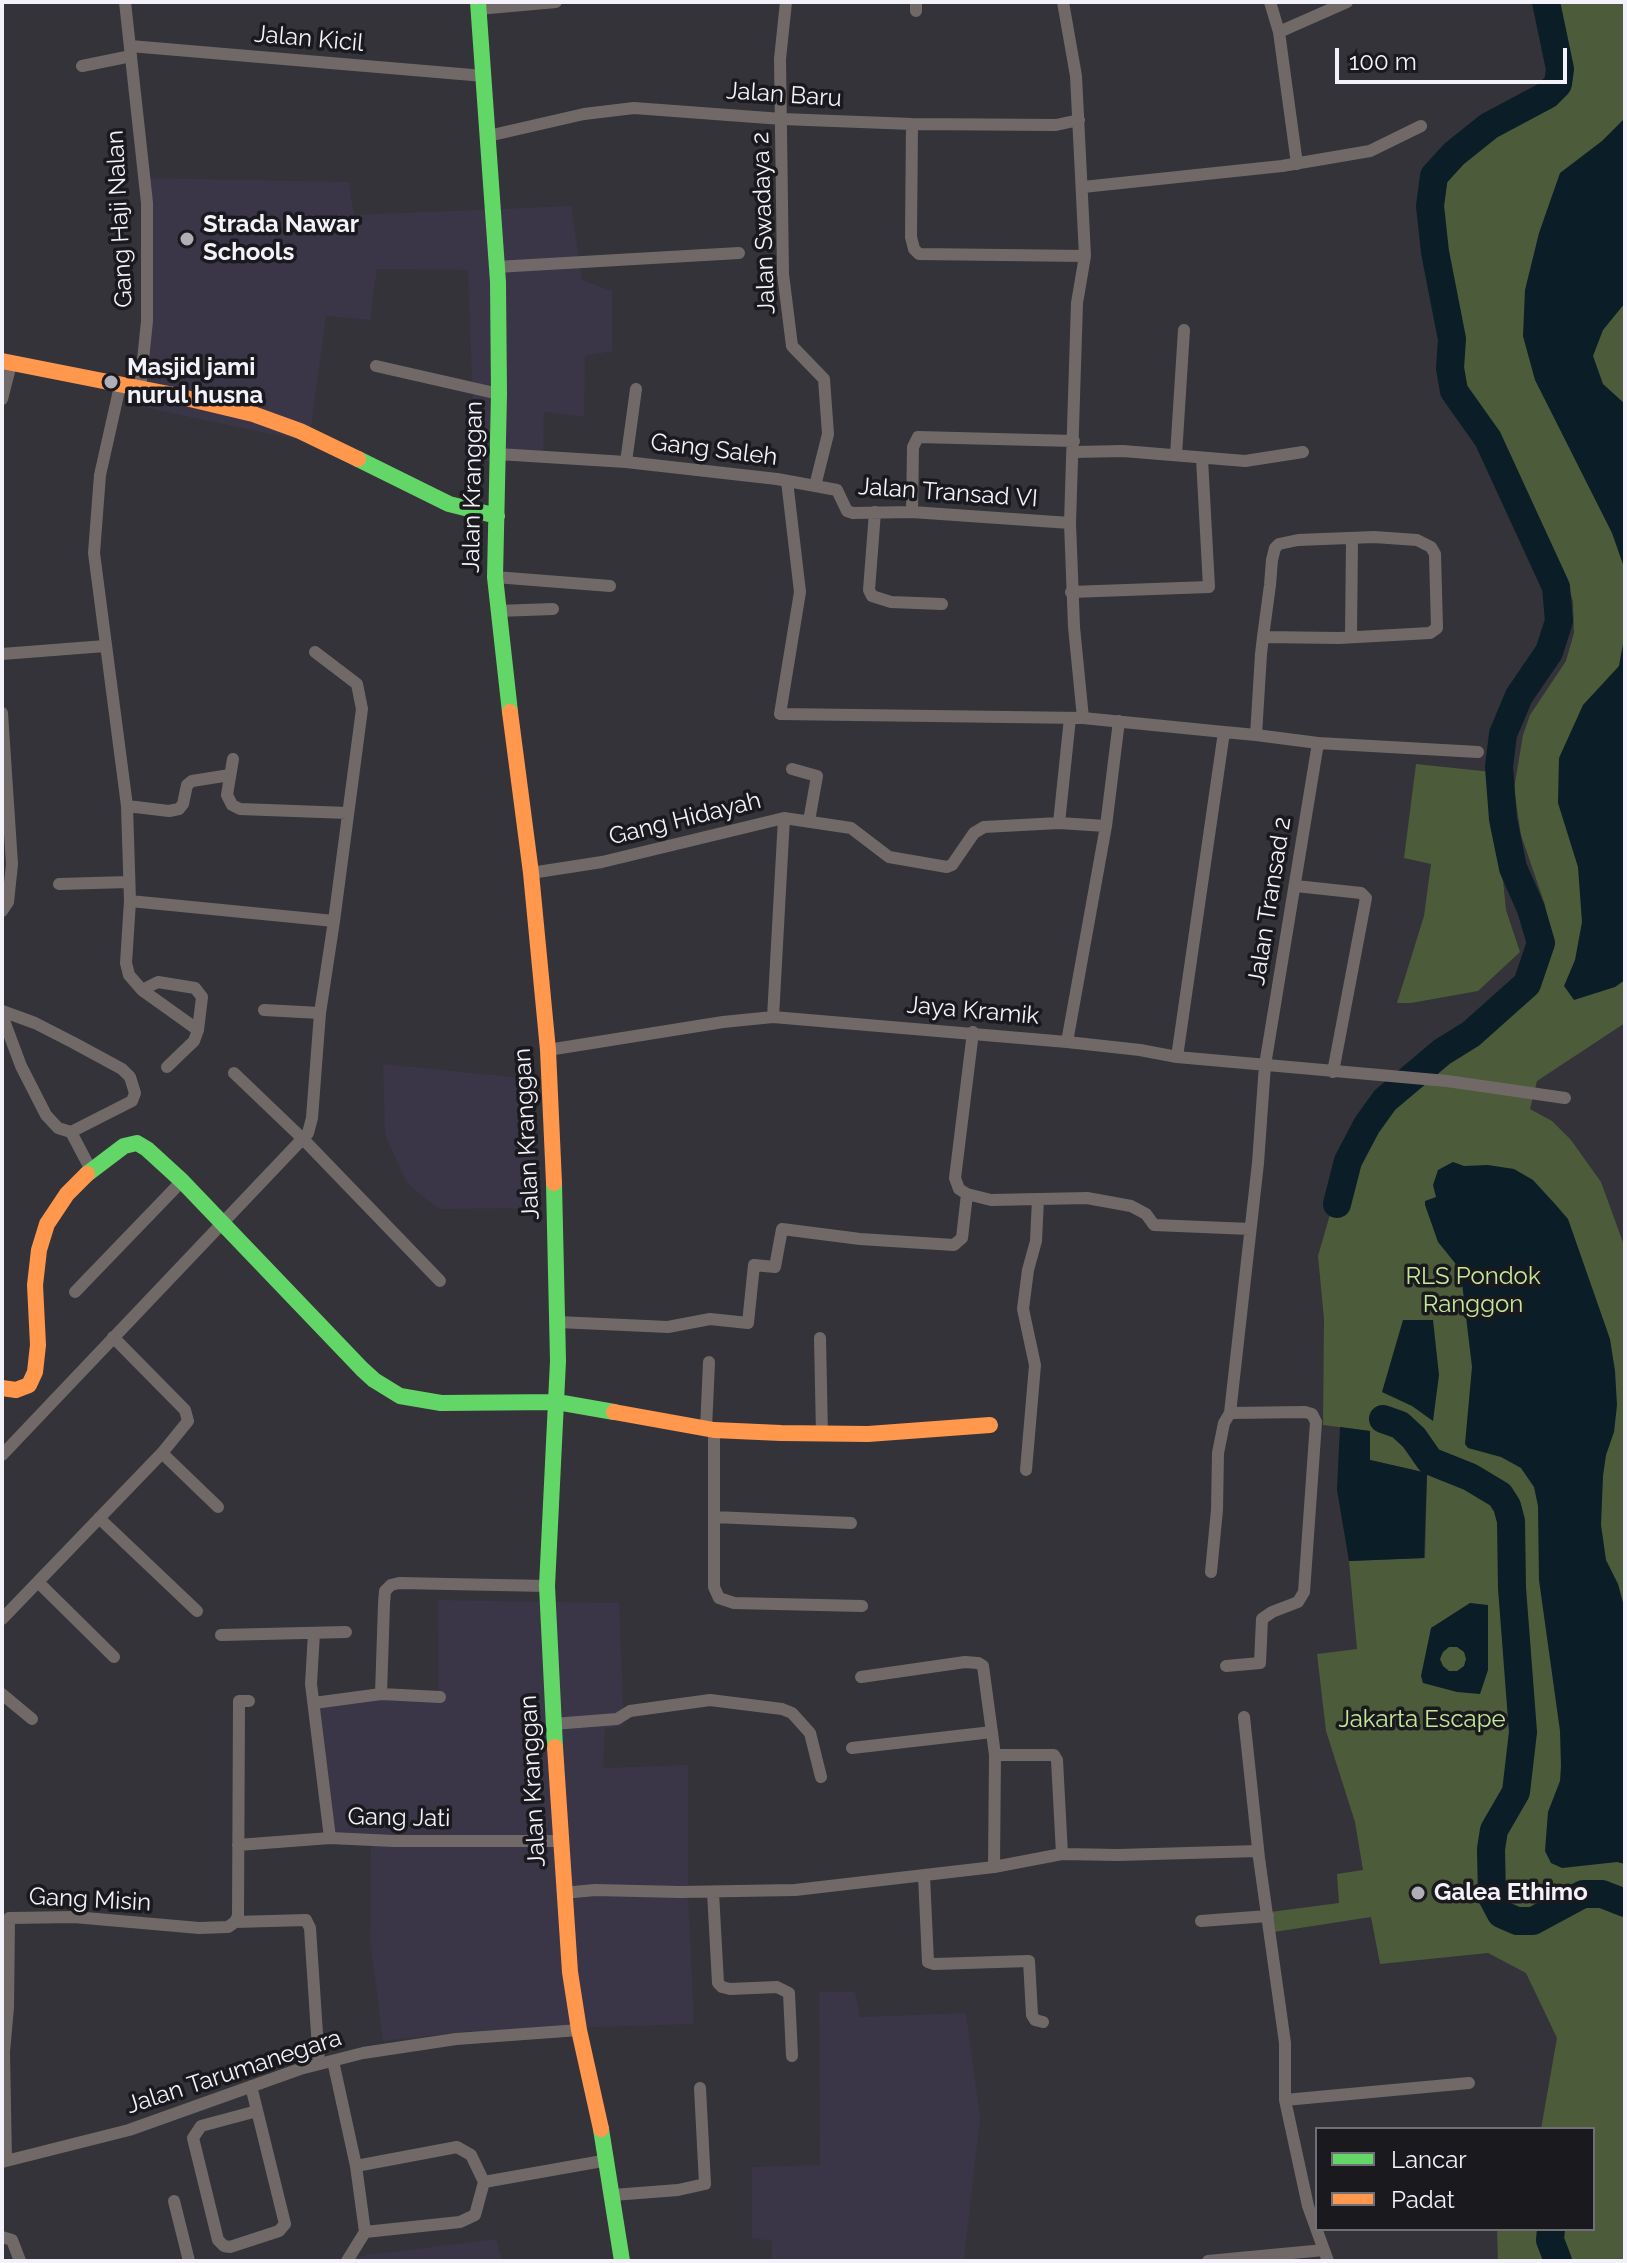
<!DOCTYPE html>
<style>
body{margin:0}
#map{position:relative;width:1627px;height:2263px;overflow:hidden;background:#343339;font-family:Raleway,sans-serif}
canvas{display:block}
.frame{position:absolute;inset:0;border:4px solid #f3f1f9;pointer-events:none}
.legend{position:absolute;left:1315px;top:2127px;width:280px;height:104px;box-sizing:border-box;background:#1a191e;border:2px solid #716f76;margin:0;padding:10px 14px;list-style:none;font-size:24px;color:#f3f1f9}
.legend li{display:flex;align-items:center;gap:16px;height:40px}
.legend b{width:40px;border:2px solid #716f76}
.scale{position:absolute;left:1335px;top:48px;width:232px;height:36px;box-sizing:border-box;border:4px solid #f3f1f9;border-top:0;padding-left:10px;font-size:24px;line-height:28px;white-space:nowrap;color:#f3f1f9;-webkit-text-stroke:6px #1a191e;paint-order:stroke}
</style>
<div id="map">
<canvas width="1627" height="2263"></canvas>
<div class="frame"></div>
<ul class="legend">
<li><b style="height:10px;background:#63d668"></b>Lancar</li>
<li><b style="height:10px;background:#ff974d"></b>Padat</li>
</ul>
<div class="scale">100 m</div>
</div>
<script>
const ctx = document.querySelector('canvas').getContext('2d');
ctx.lineJoin = 'round';
function fill(path, color) { ctx.fillStyle = color; ctx.fill(path, 'evenodd'); }
const poly = rows => new Path2D(rows.map(r => 'M' + r).join(''));
function strokePath(path, color, width, dash) { ctx.strokeStyle = color; ctx.lineWidth = width; ctx.lineCap = dash ? 'butt' : 'round'; ctx.setLineDash(dash || []); ctx.stroke(path); }
function write(font, color, halo, rows, align = 'center') {
  ctx.font = font + ' Raleway,sans-serif'; ctx.lineWidth = 7; ctx.setLineDash([]); ctx.textBaseline = 'middle'; ctx.strokeStyle = halo; ctx.fillStyle = color; for (const [text, x, y, turn = 0] of rows) {
    ctx.save(); ctx.translate(x, y); ctx.rotate((+turn || 0) * Math.PI / 180); ctx.textAlign = isNaN(turn) ? turn : align; if (halo) ctx.strokeText(text, 0, 0); ctx.fillText(text, 0, 0); ctx.restore();
  }
}
const built = poly([
 [144,178,349,182,354,215,571,206,582,280,612,291,612,351,585,356,584,417,544,412,543,461,475,461,468,270,377,269,370,320,326,316,309,442,143,407,151,252],
 [383,1064,532,1079,539,1208,438,1209,407,1183,385,1135],
 [438,1600,619,1603,624,1726,605,1729,603,1768,688,1765,688,1895,694,2024,470,2031,383,2041,370,1941,371,1840,335,1840,313,1699,439,1701],
 [819,1992,855,1992,860,2017,966,2013,980,2118,964,2260,885,2259,866,2261,772,2261,772,2241,752,2238,752,2167,820,2165],
 [496,2239,502,2261,336,2261,336,2259]
]);
const green = poly([
 [1555,2,1625,2,1625,1023,1537,1081,1530,1109,1552,1121,1571,1140,1601,1182,1625,1248,1625,2261,1498,2261,1497,2229,1593,2229,1593,2129,1541,2129,1557,2038,1526,1973,1488,1953,1380,1964,1371,1917,1274,1932,1270,1912,1339,1903,1337,1874,1363,1870,1355,1822,1326,1731,1317,1654,1357,1649,1349,1561,1425,1558,1427,1473,1370,1460,1369,1431,1323,1425,1324,1319,1318,1256,1333,1204,1346,1205,1359,1152,1389,1106,1535,985,1543,968,1548,933,1545,905,1521,835,1514,789,1523,735,1530,715,1566,661,1574,633,1573,601,1559,561,1463,393,1458,377,1459,331,1441,241,1437,207,1442,179,1460,159,1515,117,1549,102,1563,87,1567,68],
 [1416,764,1492,772,1506,910,1520,952,1478,991,1411,1003,1397,1003,1424,916,1431,864,1404,858]
]);
const water = poly([
 [1625,118,1625,303,1603,330,1593,356,1603,384,1625,404,1625,570,1612,533,1535,380,1523,336,1525,290,1539,233,1560,173,1602,141],
 [1625,633,1625,980,1615,987,1574,1000,1564,986,1575,960,1582,922,1578,867,1558,803,1559,758,1583,705,1619,666],
 [1453,1162,1464,1166,1488,1165,1514,1169,1533,1180,1555,1204,1568,1219,1610,1339,1615,1371,1617,1405,1614,1432,1606,1455,1603,1476,1601,1525,1606,1560,1618,1584,1625,1610,1625,1864,1617,1862,1562,1868,1551,1863,1545,1851,1548,1812,1560,1781,1561,1766,1560,1731,1539,1580,1538,1506,1534,1487,1521,1468,1501,1457,1468,1448,1465,1444,1472,1367,1462,1283,1455,1263,1438,1242,1425,1205,1425,1201,1436,1197,1433,1185,1438,1170],
 [1403,1320,1433,1320,1439,1375,1433,1421,1412,1406,1382,1392],
 [1340,1427,1370,1431,1370,1460,1427,1473,1424,1558,1349,1561,1337,1490],
 [1470,1603,1488,1605,1488,1670,1480,1694,1457,1692,1423,1683,1421,1676,1431,1628],
 [1449,1647,1457,1647,1464,1652,1466,1659,1464,1666,1457,1671,1449,1671,1443,1666,1440,1659,1443,1652]
]);
const river = poly([
 [1337,1204,1348,1161,1367,1125,1385,1100,1442,1052,1471,1034,1527,984,1541,943,1531,909,1513,868,1503,819,1499,767,1503,734,1519,696,1549,652,1559,621,1556,587,1488,439,1454,391,1450,368,1452,339,1435,252,1430,206,1434,176,1454,154,1489,126,1547,95,1558,84,1560,69,1546,2],
 [1383,1419,1400,1425,1414,1438,1430,1461,1470,1477,1500,1495,1507,1506,1511,1521,1512,1588,1523,1732,1516,1792,1494,1830,1491,1849,1492,1897,1501,1914,1517,1921,1533,1921,1583,1894,1602,1894,1625,1903],
 [1551,2229,1550,2240,1558,2261]
]);
const street = poly([
 [125,2,147,203,147,321,140,389],
 [786,2,780,59,783,274,792,346,824,379,828,434,815,486],
 [1063,2,1076,76,1085,256,1077,303,1070,523,1074,627,1083,718,1224,732,1177,1057],
 [1270,2,1279,32],
 [478,9,556,2],
 [916,11,916,2],
 [130,46,484,76],
 [82,66,131,56],
 [912,124,911,237,914,249,919,254,1085,256],
 [488,136,584,114,634,108,782,119,912,124,1056,125,1079,120],
 [1297,164,1279,32,1347,2],
 [1083,187,1282,166,1370,151,1421,126],
 [496,267,739,253],
 [376,366,499,394],
 [120,386,100,475,94,553,127,806,130,901,126,963,129,975,142,990,198,1030],
 [2,399,11,364],
 [1074,452,1123,451,1245,461,1303,452],
 [498,454,626,462,777,479,837,490,847,511,853,513,912,512,1070,523],
 [1176,455,1184,330],
 [626,462,636,389],
 [787,481,800,592,780,714,1083,718],
 [875,512,869,590,872,596,891,602,942,604],
 [912,512,913,447,918,437,1074,441],
 [495,577,610,586],
 [1071,592,1209,587,1202,459],
 [497,611,553,609],
 [1351,637,1352,538],
 [2,654,105,646],
 [2,713,12,864,8,902,2,911],
 [1224,732,1256,735,1261,654,1263,637,1270,585,1272,560,1275,548,1279,544,1298,540,1374,537,1417,540,1431,547,1435,554,1437,628,1430,633,1339,638,1263,637],
 [1256,735,1318,743,1478,752],
 [233,759,227,795,232,805,240,809,348,813],
 [792,769,817,776,809,821],
 [127,806,169,811,179,809,183,804,187,785,192,781,230,775],
 [1059,823,1070,718],
 [531,873,602,862,784,818,851,828,889,857,947,867,952,865,974,833,984,827,1059,823,1106,826],
 [59,884,128,882],
 [1296,886,1361,893,1366,898,1333,1072],
 [130,901,334,921],
 [142,990,158,982,195,988,202,997,198,1030,194,1041,167,1067],
 [264,1010,320,1013],
 [2,1011,35,1023,74,1043,122,1069,130,1077,135,1093,132,1101,71,1132],
 [2,1015,21,1066,46,1115,58,1128,71,1132,91,1170],
 [773,1017,784,818],
 [973,1032,955,1178,959,1189,967,1194,991,1200,1087,1198,1131,1206,1146,1214,1154,1225,1250,1229],
 [1067,1042,1106,826,1119,721],
 [548,1050,723,1022,773,1017,1067,1042,1140,1050,1177,1057,1447,1081,1565,1098],
 [234,1073,304,1140,440,1281],
 [75,1292,182,1181],
 [558,1322,668,1327,710,1319,748,1323,754,1265,775,1267,782,1229,860,1239,954,1245,962,1238,967,1194],
 [820,1338,822,1435],
 [706,1429,709,1362],
 [714,1430,714,1587,719,1598,734,1603,862,1606],
 [162,1453,218,1507],
 [2,1455,308,1133,312,1118,320,1013,334,921,362,709,357,684,315,652],
 [1026,1470,1035,1365,1023,1309,1028,1270,1036,1241,1038,1199],
 [714,1517,851,1523],
 [99,1518,197,1611],
 [1211,1572,1217,1510,1218,1453,1224,1423,1230,1413,1258,1163,1265,1065,1318,743],
 [38,1582,114,1657],
 [2,1619,162,1453,188,1421,185,1410,113,1337],
 [314,1633,311,1684,330,1838],
 [221,1635,346,1632],
 [1226,1666,1260,1663,1262,1619,1272,1612,1298,1602,1304,1592,1316,1422,1312,1414,1305,1412,1230,1413],
 [861,1677,965,1662,978,1663,983,1666,995,1755,994,1867],
 [2,1694,32,1719],
 [381,1694,384,1604,385,1591,391,1585,399,1583,547,1586],
 [314,1703,381,1694,440,1697],
 [1244,1717,1259,1858,1285,2043,1285,2100,1308,2206,1328,2261],
 [553,1724,617,1719,630,1711,710,1700,782,1709,792,1713,810,1733,821,1777],
 [852,1748,992,1732],
 [995,1755,1054,1755,1057,1760,1062,1854],
 [238,1845,330,1838,394,1841,560,1841],
 [924,1876,928,1962,934,1964,1029,1961,1032,2015,1035,2020,1043,2022],
 [713,1892,718,1983,722,1987,730,1989,777,1987,789,1993,792,2056],
 [563,1893,595,1890,680,1892,795,1890,994,1867,1062,1854,1118,1855,1258,1851],
 [1201,1921,1268,1916],
 [235,1922,306,1920,310,1928,319,2064],
 [333,2061,356,2166],
 [251,2086,285,2224,279,2231,230,2247,224,2246,218,2240,193,2138,201,2126,257,2111],
 [1285,2100,1469,2083],
 [6,2161,4,2052,8,2007,9,1918,74,1917,199,1928,228,1927,235,1922,238,1916,239,1701,249,1701],
 [2,2162,129,2130,300,2069,363,2053,456,2039,579,2030],
 [613,2195,678,2190,705,2184,700,2088],
 [174,2201,189,2261],
 [365,2232,460,2222,475,2215,484,2182,608,2160],
 [2,2237,12,2240,20,2261],
 [347,2261,365,2232,356,2166,457,2147,471,2155,484,2182],
 [1208,2261,1324,2250]
]);
const fast = poly([
 [478,2,498,282,499,394,495,577,510,712],
 [358,459,449,504,497,516],
 [87,1174,124,1146,137,1143,147,1149,182,1181,362,1369,374,1380,400,1396,441,1403,557,1402,614,1412],
 [554,1183,558,1361,547,1586,555,1747],
 [601,2129,622,2261]
]);
const slow = poly([
 [2,361,169,394,253,414,300,431,358,459],
 [510,712,531,873,548,1050,554,1183],
 [2,1388,16,1390,29,1385,35,1372,38,1345,35,1285,39,1250,47,1224,67,1194,87,1174],
 [614,1412,714,1430,781,1433,868,1434,990,1425],
 [555,1747,570,1972,579,2030,601,2129]
]);
const markers = [
 [187,239,8,"#b0aeb6"],
 [111,382,8,"#b0aeb6"],
 [1418,1893,8,"#b0aeb6"]
];
const streetNames = [
 ["Jalan Kicil",309,39,5],
 ["Jalan Baru",784,95,4],
 ["Gang Haji Nalan",120,219,-93],
 ["Jalan Swadaya 2",764,223,-92],
 ["Gang Saleh",714,450,7],
 ["Jalan Kranggan",473,487,-89],
 ["Jalan Transad VI",948,493,4],
 ["Gang Hidayah",685,819,-14],
 ["Jalan Transad 2",1270,901,-81],
 ["Jaya Kramik",973,1011,5],
 ["Jalan Kranggan",527,1134,-93],
 ["Jalan Kranggan",533,1781,-93],
 ["Gang Jati",399,1818,1],
 ["Gang Misin",90,1900,3],
 ["Jalan Tarumanegara",234,2072,-18]
];
const poiNames = [
 ["Strada Nawar",203,225],
 ["Schools",203,253],
 ["Masjid jami",127,368],
 ["nurul husna",127,396],
 ["Galea Ethimo",1434,1893]
];
const parkNames = [
 ["RLS Pondok",1473,1277],
 ["Ranggon",1473,1305],
 ["Jakarta Escape",1422,1720]
];
fill(built, '#3a3647');
fill(green, '#4c5b3a');
fill(water, '#0b1d26');
strokePath(river, '#0b1d26', 28);
strokePath(street, '#716967', 12);
strokePath(fast, '#63d668', 16);
strokePath(slow, '#ff974d', 16);
for (const [x, y, r, color] of markers) { const dot = new Path2D(); dot.arc(x, y, r, 0, 2 * Math.PI); ctx.fillStyle = color; ctx.fill(dot); strokePath(dot, '#1a191e', 3); }
write('24px', '#f3f1f9', '#1a191e', streetNames);
write('bold 24px', '#f3f1f9', '#1a191e', poiNames, 'left');
write('24px', '#c4e899', '#1a191e', parkNames);
</script>
